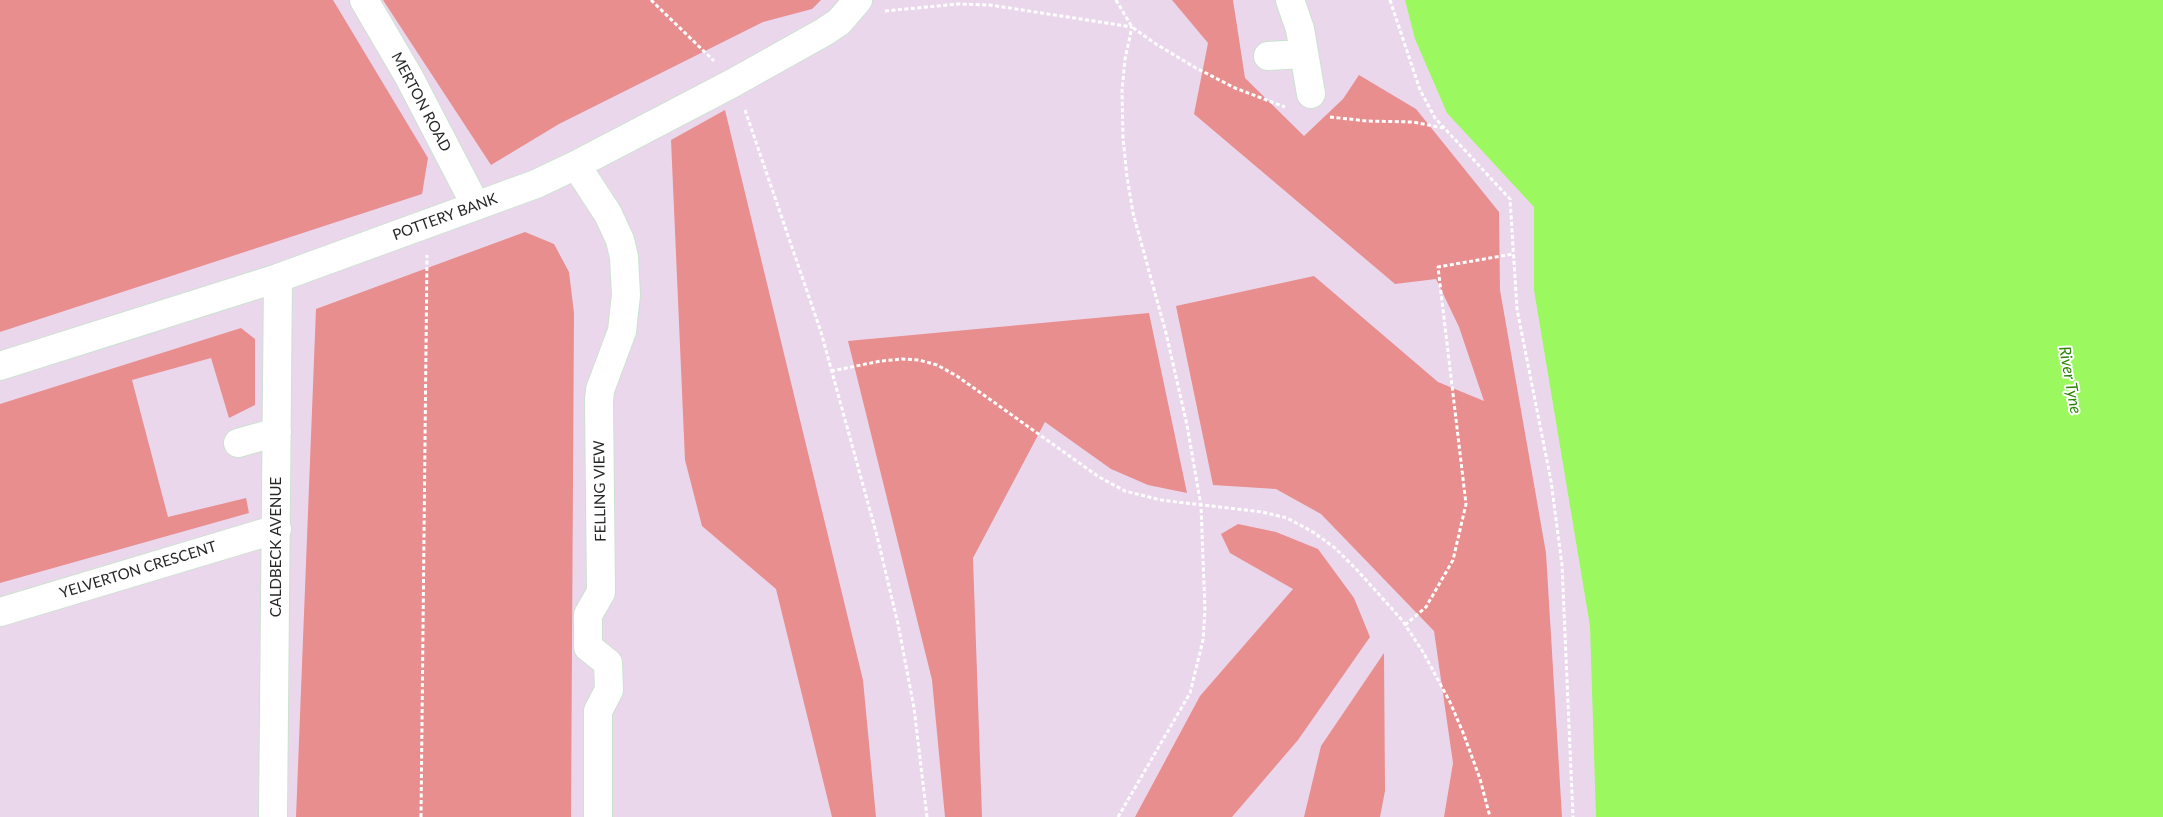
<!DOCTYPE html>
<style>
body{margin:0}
canvas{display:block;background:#ead7ec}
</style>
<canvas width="2163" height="817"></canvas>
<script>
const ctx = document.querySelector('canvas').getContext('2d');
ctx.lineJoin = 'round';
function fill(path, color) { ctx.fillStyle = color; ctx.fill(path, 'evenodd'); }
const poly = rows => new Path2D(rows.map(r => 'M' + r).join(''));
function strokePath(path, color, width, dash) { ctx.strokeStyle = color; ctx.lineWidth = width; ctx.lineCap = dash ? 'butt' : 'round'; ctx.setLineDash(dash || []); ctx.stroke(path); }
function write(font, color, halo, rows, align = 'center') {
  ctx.font = font + ' Lato,sans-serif'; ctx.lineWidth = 4; ctx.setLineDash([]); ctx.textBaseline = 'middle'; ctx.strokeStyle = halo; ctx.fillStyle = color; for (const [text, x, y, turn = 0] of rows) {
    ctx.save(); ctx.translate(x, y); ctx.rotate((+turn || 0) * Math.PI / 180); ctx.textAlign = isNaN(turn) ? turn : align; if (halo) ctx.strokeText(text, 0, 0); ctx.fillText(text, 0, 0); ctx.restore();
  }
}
const green = poly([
 [0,0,333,0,428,158,422,194,0,332],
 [383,0,821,0,812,9,763,22,559,124,491,165],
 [1172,0,1233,0,1245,78,1304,136,1343,99,1359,75,1416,109,1499,212,1500,290,1546,553,1562,817,1444,817,1453,763,1434,631,1321,514,1276,489,1213,485,1176,306,1314,276,1438,382,1484,401,1459,327,1436,279,1395,284,1194,114,1208,43],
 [725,110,863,680,876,817,832,817,776,589,702,526,685,460,671,140],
 [525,232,554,244,569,272,574,313,571,817,296,817,316,309],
 [1149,313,1187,493,1148,485,1111,469,1045,422,973,558,982,817,945,817,932,680,848,341],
 [241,328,255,339,255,405,229,418,211,358,132,380,168,517,246,498,249,513,0,583,0,404],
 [1238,524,1276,532,1318,549,1354,598,1370,637,1298,740,1232,817,1135,817,1200,696,1293,589,1230,553,1221,534],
 [1384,653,1385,791,1380,817,1304,817,1321,746]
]);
const water = poly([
 [1405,0,2163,0,2163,817,1596,817,1590,626,1534,290,1534,207,1447,113,1415,39]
]);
const path = poly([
 [651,0,714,61],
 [1116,0,1132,27,1156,44,1196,68,1235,88,1285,107],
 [1390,0,1420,90,1435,118,1510,199,1517,309,1551,481,1562,565,1573,817],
 [885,11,958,4,990,5,1132,27],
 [745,110,821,332,877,536,898,624,914,708,927,817],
 [1330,117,1367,121,1413,122,1443,128],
 [831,371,881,361,902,359,919,360,937,365,957,376,1099,477,1125,491,1161,500,1262,512,1287,518,1313,532,1335,548,1357,570,1402,620,1423,652,1450,702,1464,735,1480,779,1490,817],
 [1405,625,1426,607,1453,560,1466,504,1438,267,1513,254],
 [421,817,427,255],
 [1118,817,1190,693,1203,640,1205,610,1201,506,1187,425,1166,333,1133,213,1127,177,1123,138,1122,91,1125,59,1132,27]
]);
const minor = poly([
 [364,0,409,77,476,206],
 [1290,0,1300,29,1311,94],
 [1268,56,1304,54],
 [576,165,608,214,620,240,624,257,626,295,622,331,600,390,599,401,601,592,588,615,588,647,608,663,609,690,598,711,598,817],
 [0,366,278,278,536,184,576,165,731,84,824,32,839,22,858,0],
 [238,443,277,432],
 [0,612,277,529],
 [273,817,278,278]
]);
const streetNames = [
 ["MERTON ROAD",421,102,62],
 ["POTTERY BANK",445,217,-20],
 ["FELLING VIEW",600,491,-91],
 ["CALDBECK AVENUE",276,547,-90],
 ["YELVERTON CRESCENT",138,570,-17]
];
const waterNames = [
 ["River Tyne",2070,380,80]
];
fill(green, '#e88e8e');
fill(water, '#9bf85f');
strokePath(minor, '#cce2d0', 30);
strokePath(path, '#fff', 3, [4, 2.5]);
strokePath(minor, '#fff', 28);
write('15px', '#272727', '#fff', streetNames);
write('italic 16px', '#2c8305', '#fff', waterNames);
</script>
